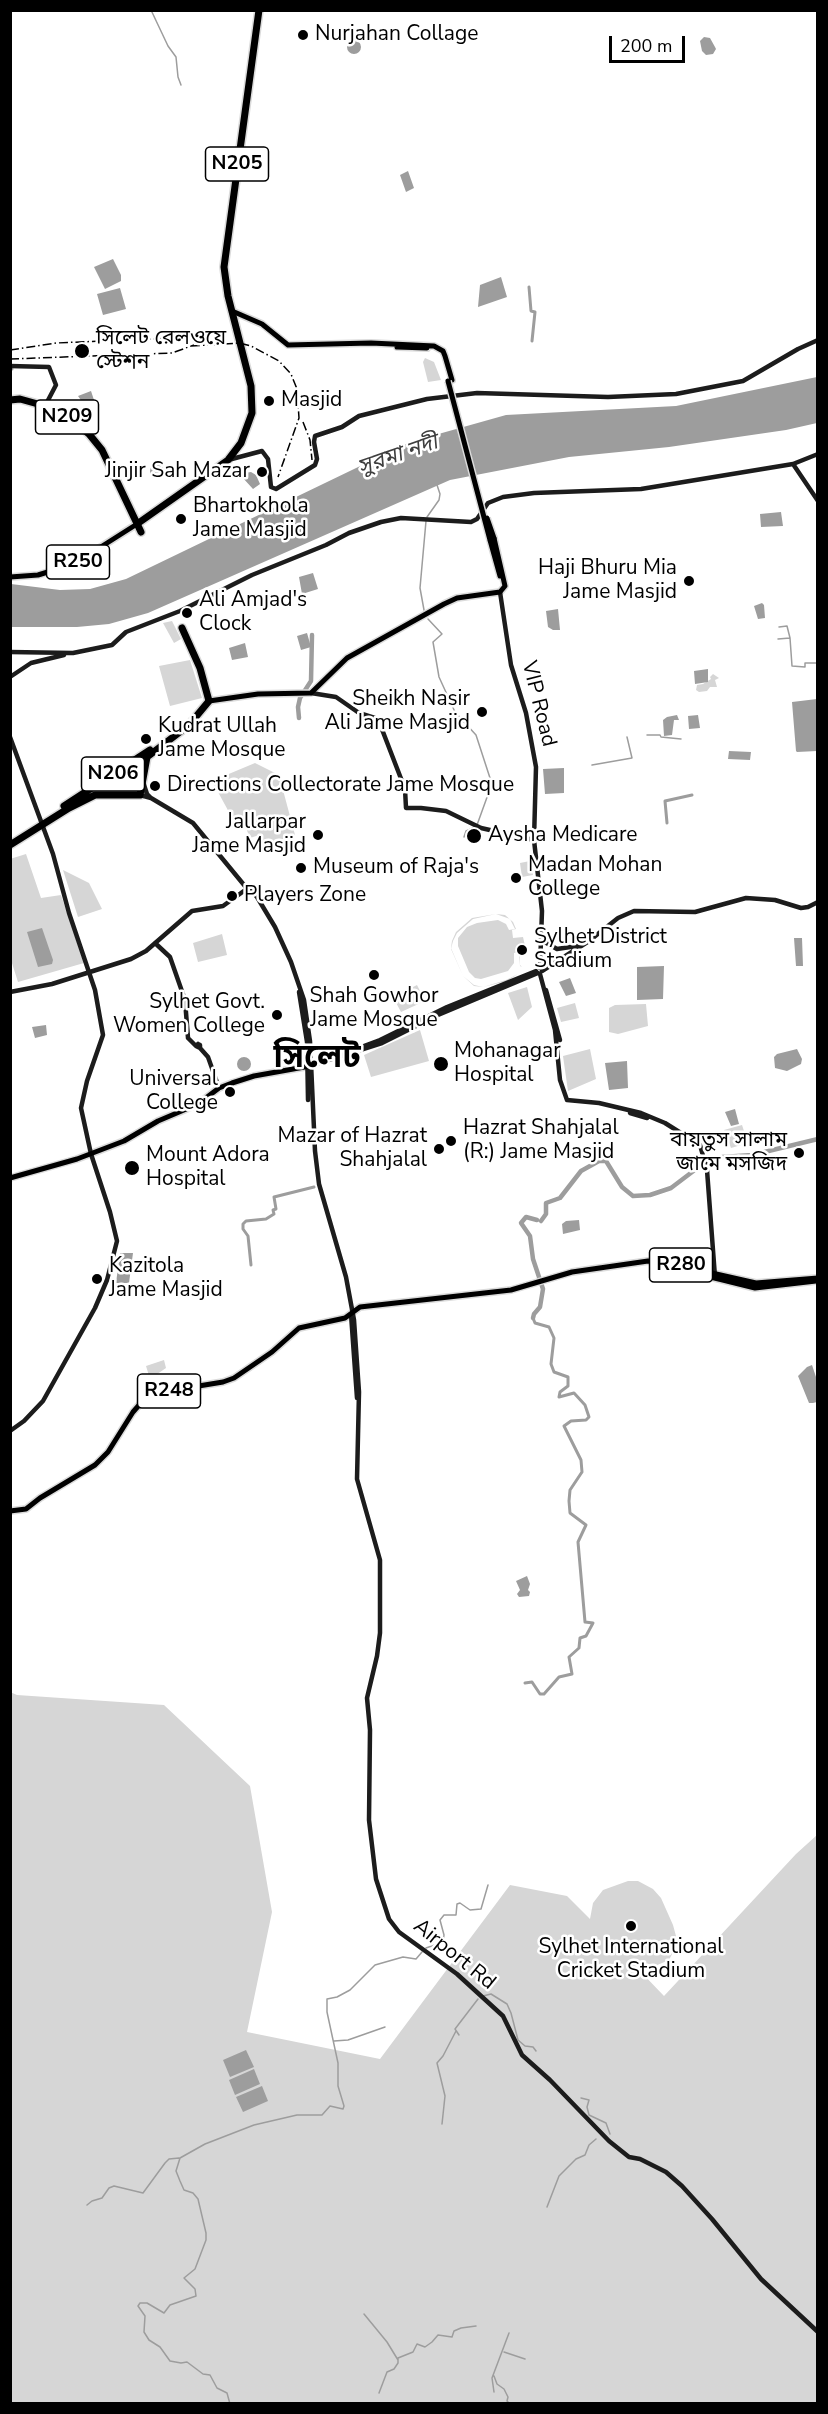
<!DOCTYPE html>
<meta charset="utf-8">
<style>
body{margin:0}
#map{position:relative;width:828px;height:2414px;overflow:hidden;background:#fff;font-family:"Nunito Sans",sans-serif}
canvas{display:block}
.frame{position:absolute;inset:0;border:12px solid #000;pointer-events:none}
.scale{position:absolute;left:609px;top:36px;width:76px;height:27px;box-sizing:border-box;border:3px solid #000;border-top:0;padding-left:8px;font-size:18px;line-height:21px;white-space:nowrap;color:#000;-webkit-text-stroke:4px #fff;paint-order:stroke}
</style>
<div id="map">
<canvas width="828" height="2414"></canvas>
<div class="frame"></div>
<div class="scale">200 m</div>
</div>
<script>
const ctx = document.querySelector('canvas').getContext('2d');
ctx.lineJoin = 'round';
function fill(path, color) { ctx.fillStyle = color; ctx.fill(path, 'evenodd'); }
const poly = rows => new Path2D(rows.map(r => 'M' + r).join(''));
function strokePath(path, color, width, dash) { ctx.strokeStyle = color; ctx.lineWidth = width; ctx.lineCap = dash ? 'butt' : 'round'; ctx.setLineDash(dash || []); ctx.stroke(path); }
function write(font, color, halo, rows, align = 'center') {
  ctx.font = font + ' "Nunito Sans","Noto Sans Bengali",sans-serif'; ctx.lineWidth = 5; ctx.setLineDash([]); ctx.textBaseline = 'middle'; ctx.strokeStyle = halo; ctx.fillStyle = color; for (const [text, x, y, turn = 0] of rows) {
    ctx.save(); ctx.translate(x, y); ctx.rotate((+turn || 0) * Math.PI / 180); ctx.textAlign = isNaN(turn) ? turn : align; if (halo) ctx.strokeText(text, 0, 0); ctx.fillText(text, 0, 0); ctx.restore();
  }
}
const green = poly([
 [425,358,434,362,441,380,428,382,423,362],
 [172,621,181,639,174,643,163,623],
 [190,660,202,698,170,706,159,666],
 [713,674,719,678,715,680,717,687,710,687,707,691,699,692,696,690,697,685,703,684,711,679,710,677],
 [255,763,279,775,295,835,264,845,259,835,250,838,244,823,236,825,212,781],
 [26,854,41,898,61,895,84,963,18,982,11,960,10,859],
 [530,861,533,875,522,877,520,863],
 [63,870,89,883,102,909,78,917],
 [496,914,505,915,513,922,516,929,512,930,513,938,523,937,526,950,520,951,520,965,522,967,518,974,507,981,483,987,474,986,463,976,451,948,452,941,456,932,472,918],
 [496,914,510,919,515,929,509,930,506,924,498,920,477,923,467,927,458,938,458,946,469,972,475,978,481,979,508,971,514,963,514,953,519,952,520,966,522,967,518,974,506,980,483,987,474,985,463,976,451,949,453,941,457,933,473,919],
 [222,934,227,955,198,962,193,943],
 [417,985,425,1001,401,1012,393,997],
 [527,987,532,1007,518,1020,508,993],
 [575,1003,579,1018,561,1022,557,1008],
 [646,1004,648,1026,618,1034,609,1032,609,1008,615,1005],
 [420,1030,429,1061,371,1077,364,1055],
 [590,1049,596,1079,568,1091,563,1056],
 [742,1125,748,1143,731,1148,724,1130],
 [164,1360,166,1368,150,1379,146,1366],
 [10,1692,17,1695,164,1705,250,1786,272,1912,247,2032,380,2059,510,1885,567,1896,590,1919,593,1903,603,1890,628,1881,638,1881,653,1889,661,1898,673,1925,676,1936,675,1948,669,1960,641,1972,664,1996,796,1854,817,1835,817,2403,11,2403]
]);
const water = poly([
 [704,37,710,38,715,47,716,49,713,54,706,55,702,51,700,41],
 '347 47a7 7 0 1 1 14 0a7 7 0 1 1-14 0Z',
 [408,171,414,188,406,192,400,175],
 [113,259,121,275,121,281,105,289,94,267],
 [501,277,507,297,478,307,480,285],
 [120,288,126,309,103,315,97,294],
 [817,377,817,423,786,430,669,447,569,457,450,480,148,613,109,624,77,627,11,627,11,584,60,590,90,589,126,579,410,442,506,415,676,406],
 [91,391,96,406,87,409,78,396],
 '150 471a7 7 0 1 1 14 0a7 7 0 1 1-14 0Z',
 [251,472,256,475,260,484,253,489,242,477,245,473],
 [781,512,783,526,761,527,760,514],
 [313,573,318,589,302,594,299,577],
 [762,603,764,605,765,618,758,619,754,606],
 [558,609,560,630,553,630,548,627,546,611],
 [307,633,311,647,301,650,297,636],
 [245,643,248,657,232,660,229,648],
 [708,669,708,682,695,684,694,671],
 [817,699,817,751,797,752,796,751,792,702],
 [677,715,679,720,674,720,672,735,664,736,663,720,667,717],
 [698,715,700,728,689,729,688,716],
 [729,751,751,752,750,760,728,759],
 [564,768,564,793,545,794,543,769],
 [42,928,53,960,52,964,38,967,27,932],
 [794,938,802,938,803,966,796,966],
 [664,966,663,999,637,1000,637,967],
 [570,978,576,993,566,996,559,982],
 [46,1025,47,1035,35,1038,32,1027],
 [797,1049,802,1059,801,1064,787,1071,775,1068,774,1057,777,1054],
 '237 1064a7 7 0 1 1 14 0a7 7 0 1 1-14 0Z',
 [627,1061,628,1088,609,1090,605,1063],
 [735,1109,739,1124,731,1126,725,1112],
 [579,1220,580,1230,563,1234,562,1224,566,1221],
 [120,1253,133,1253,129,1283,116,1283],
 [812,1365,818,1383,817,1402,813,1403,809,1403,798,1376,807,1367],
 [527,1576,530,1584,528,1590,530,1592,529,1596,519,1597,517,1594,520,1590,516,1581],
 [246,2050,254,2067,230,2077,223,2060],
 [254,2069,260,2084,235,2095,229,2080],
 [262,2086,268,2101,243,2112,236,2097]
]);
const stream = poly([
 [151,10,168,46,176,57,178,77,181,85],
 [427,517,439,500,440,494,437,485],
 [424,610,420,588,426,521],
 [428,619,442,634,433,642,439,677,455,712,476,735,490,778,490,789,477,825],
 [790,638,792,666,805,667,805,663,818,663],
 [778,639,790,638,787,626,779,627],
 [647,735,660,735,661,737,681,739],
 [592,765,632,758,627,737],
 [464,837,466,831,473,828],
 [426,1948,443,1942,444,1935,440,1920,444,1915,456,1915,457,1904,460,1903,470,1910,481,1909,488,1885],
 [483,1996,491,1994,507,2004,511,2013,518,2040,525,2046,533,2047,536,2051],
 [459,2035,455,2029,478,1999],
 [334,2041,348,2040,385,2027],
 [581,2098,589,2100,587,2107,589,2115,606,2123,610,2134],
 [442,2124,445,2096,437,2063,443,2056,456,2031],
 [87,2205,92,2201,102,2198,109,2188,114,2186,143,2193,165,2163,169,2159,179,2158],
 [547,2207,559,2176,576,2159,585,2155,589,2145,596,2139],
 [364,2314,387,2342,398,2360],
 [504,2352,525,2359],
 [494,2376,497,2384,504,2389,508,2397,507,2401,510,2404],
 [494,2392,492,2378,509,2333],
 [379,2393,387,2372,394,2369,398,2363,398,2358,413,2352,417,2344,425,2347,432,2342,438,2335,452,2337,454,2331,461,2328,476,2326],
 [230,2404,227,2393,217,2388,210,2375,203,2374,187,2362,181,2363,170,2361,160,2347,149,2340,144,2332,145,2316,138,2306,140,2303,147,2303,164,2313,170,2305,196,2296,195,2289,184,2278,195,2269,206,2240,206,2233,198,2199,193,2193,184,2190,180,2181,176,2171,180,2158,205,2144,254,2125,297,2115,322,2115,330,2106,343,2109,344,2106,338,2086,338,2063,327,2012,327,1999,337,1997,350,1990,375,1965,403,1957,416,1959,422,1952]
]);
const canal = poly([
 [529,287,531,311,535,312,532,341],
 [10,369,12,369],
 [667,823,665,801,692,795],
 [251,1265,248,1236,243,1229,243,1224,246,1221,266,1219,274,1214,273,1210,276,1209,274,1197,314,1187],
 [525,1683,532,1682,540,1694,544,1694,559,1677,572,1674,569,1657,579,1648,580,1638,586,1636,593,1623,585,1622,578,1542,586,1525,570,1513,569,1501,570,1490,582,1472,581,1460,564,1426,571,1421,586,1420,589,1417,585,1405,574,1393,559,1397,560,1392,568,1386,568,1377,554,1372,551,1364,554,1338,549,1327,535,1323,533,1318]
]);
const river = poly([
 [299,718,298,707,300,698,311,681,312,635],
 [707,1163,722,1157,752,1155,818,1139],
 [541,1221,546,1214,546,1203,560,1198,581,1171,599,1161,606,1161,622,1187,633,1196,650,1195,671,1188,700,1166],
 [533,1318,534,1314,540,1307,543,1289,533,1259,530,1236,521,1223,526,1217,537,1220]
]);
const secondary = poly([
 [10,366,49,367,56,385,45,406],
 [228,460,262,451,268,459,271,487,276,489,315,465,317,459,314,442,315,436,342,427,359,416,427,399,477,393,608,397,676,394,743,381,798,349,818,340],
 [793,464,818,454],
 [500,592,511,665,526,713,536,767,534,840,542,911,540,968],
 [10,652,73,653,112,645,126,632,180,611,252,575,326,545,349,533,381,522,401,518,471,522,477,519,488,503,503,497,534,493,641,489,793,464,818,501],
 [10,677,31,663,64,655],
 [311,693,336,697,359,713,378,719,405,789,406,808,421,808,446,811,481,828,534,840],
 [10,737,53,854,69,913,95,990,103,1035,87,1081,81,1108,91,1154,110,1212,117,1241,107,1280,95,1308,43,1401,24,1421,10,1431],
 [143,782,147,794,151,798],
 [140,795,151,798,193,823,249,891],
 [248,888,257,897,275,927,291,962,304,1000,310,1041,315,1151,319,1184,346,1277,354,1320,359,1392,357,1479,380,1560,380,1633,377,1656,367,1698,370,1730,369,1820,376,1879,389,1919,399,1932,457,1974,503,2016,522,2055,550,2080,609,2141,629,2157,640,2159,666,2172,682,2186,712,2219,761,2279,818,2332],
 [543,941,557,949,577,946],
 [155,943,170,957,185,1000,188,1038,196,1046],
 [542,971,589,941,618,918,634,911,695,912,746,898,775,900,801,908,808,907,818,902],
 [540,974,555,1030,560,1080,567,1100],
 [546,990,560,1040],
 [10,992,52,984,131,959,146,951,192,911,223,906,248,888],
 [299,992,307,1042,308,1100],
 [198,1044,200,1045,200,1048,196,1046,198,1044],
 [200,1048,208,1057,219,1088],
 [337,1056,380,1040,447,1007,536,971],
 [310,1066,382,1043,438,1015,538,973],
 [567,1100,599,1103,641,1113,665,1123,700,1145,707,1170,715,1277],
 [630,1113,647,1118],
 [351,1314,357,1398]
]);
const primary = poly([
 [232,311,262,324,288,345,371,343,434,346,443,351,445,356,452,380],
 [397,347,427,348],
 [490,540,500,576],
 [10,577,38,575,74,564,137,524],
 [209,701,258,694,311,693,347,658,444,604,457,598,500,592,505,586,494,538],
 [10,1178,77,1159,124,1141,158,1121,198,1104,219,1088,232,1083,254,1076,310,1066],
 [666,1266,755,1288,816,1281],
 [10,1511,26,1509,40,1498,95,1465,108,1452,133,1412,140,1404,151,1398,168,1391,223,1382,234,1378,272,1352,299,1328,345,1318,360,1307,511,1290,572,1272,648,1261,672,1264,756,1283,818,1278]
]);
const highway = poly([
 [10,400,20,399,45,406,76,423,89,434,102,450,141,532],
 [137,524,228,460,241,443,252,413,251,386,228,296,224,267,259,10],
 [64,806,150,750],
 [10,845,69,808,95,795,140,795,147,757,189,725,209,701,200,668,182,628]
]);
const rail = poly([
 [191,346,239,343,251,346,279,361,291,374,297,389,299,418,278,477],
 [10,350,56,343,175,338,202,340],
 [10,359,172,353,194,345],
 [303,422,310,440,312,460]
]);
const primaryBridge = poly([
 [448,381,490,540],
 [487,518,494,538]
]);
const markers = [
 [303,35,6,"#000"],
 [82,351,8,"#000"],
 [269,401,6,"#000"],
 [262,472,6,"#000"],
 [181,519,6,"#000"],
 [689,581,6,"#000"],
 [187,613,6,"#000"],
 [482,712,6,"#000"],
 [146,739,6,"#000"],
 [155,786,6,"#000"],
 [318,835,6,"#000"],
 [474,836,8,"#000"],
 [301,868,6,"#000"],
 [516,878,6,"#000"],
 [232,896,6,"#000"],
 [522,950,6,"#000"],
 [374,975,6,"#000"],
 [277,1015,6,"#000"],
 [441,1064,8,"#000"],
 [230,1092,6,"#000"],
 [451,1141,6,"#000"],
 [439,1149,6,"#000"],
 [799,1153,6,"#000"],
 [132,1168,8,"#000"],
 [97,1279,6,"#000"],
 [631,1926,6,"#000"]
];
const shields = [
 [237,164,63],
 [67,417,63],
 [78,562,63],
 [113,774,63],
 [681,1265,63],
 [169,1391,63]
];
const shieldNames = [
 ["N205",237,164],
 ["N209",67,417],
 ["R250",78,562],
 ["N206",113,774],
 ["R280",681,1265],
 ["R248",169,1391]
];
const poiNames = [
 ["Nurjahan Collage",315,35],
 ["সিলেট রেলওয়ে",96,339],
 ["স্টেশন",96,363],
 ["Masjid",281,401],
 ["Jinjir Sah Mazar",250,472,"right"],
 ["Bhartokhola",193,507],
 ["Jame Masjid",193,531],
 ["Haji Bhuru Mia",677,569,"right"],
 ["Jame Masjid",677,593,"right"],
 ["Ali Amjad's",199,601],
 ["Clock",199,625],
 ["Sheikh Nasir",470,700,"right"],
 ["Ali Jame Masjid",470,724,"right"],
 ["Kudrat Ullah",158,727],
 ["Jame Mosque",158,751],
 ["Directions Collectorate Jame Mosque",167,786],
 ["Jallarpar",306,823,"right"],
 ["Jame Masjid",306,847,"right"],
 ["Aysha Medicare",488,836],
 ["Madan Mohan",528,866],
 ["College",528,890],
 ["Museum of Raja's",313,868],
 ["Players Zone",244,896],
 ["Sylhet District",534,938],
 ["Stadium",534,962],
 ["Shah Gowhor",374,997,"center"],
 ["Jame Mosque",374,1021,"center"],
 ["Sylhet Govt.",265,1003,"right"],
 ["Women College",265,1027,"right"],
 ["Mohanagar",454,1052],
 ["Hospital",454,1076],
 ["Universal",218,1080,"right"],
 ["College",218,1104,"right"],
 ["Hazrat Shahjalal",463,1129],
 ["(R:) Jame Masjid",463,1153],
 ["Mazar of Hazrat",427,1137,"right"],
 ["Shahjalal",427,1161,"right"],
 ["বায়তুস সালাম",787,1141,"right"],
 ["জামে মসজিদ",787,1165,"right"],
 ["Mount Adora",146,1156],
 ["Hospital",146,1180],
 ["Kazitola",109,1267],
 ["Jame Masjid",109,1291],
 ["Sylhet International",631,1948,"center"],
 ["Cricket Stadium",631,1972,"center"]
];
const streetNames = [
 ["VIP Road",538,704,76],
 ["Airport Rd",454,1955,39]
];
const waterNames = [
 ["সুরমা নদী",398,456,-19]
];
const townNames = [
 ["সিলেট",317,1059]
];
fill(green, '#d6d6d6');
fill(water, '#9d9d9d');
strokePath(stream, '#9d9d9d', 1.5);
strokePath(canal, '#9d9d9d', 3);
strokePath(river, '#9d9d9d', 4.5);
strokePath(primary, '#dbdbdb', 8);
strokePath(highway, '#dbdbdb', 10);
strokePath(secondary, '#1c1c1c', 4.5);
strokePath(primary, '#000', 5);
strokePath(highway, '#000', 7);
strokePath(rail, '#000', 1.5, [9, 3, 1.5, 3]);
strokePath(primaryBridge, '#dbdbdb', 8, []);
strokePath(primaryBridge, '#000', 5);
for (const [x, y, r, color] of markers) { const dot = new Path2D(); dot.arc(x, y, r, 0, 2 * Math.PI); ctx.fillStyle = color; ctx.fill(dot); strokePath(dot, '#fff', 2); }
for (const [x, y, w] of shields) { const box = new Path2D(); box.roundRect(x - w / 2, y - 17, w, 34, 4.5); ctx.fillStyle = '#fff'; ctx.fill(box); strokePath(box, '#000', 1.5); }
write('bold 20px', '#000', null, shieldNames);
write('21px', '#000', '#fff', poiNames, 'left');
write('21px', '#000', '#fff', streetNames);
write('italic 22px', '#3e3e3e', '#fff', waterNames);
write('bold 33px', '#000', '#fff', townNames);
</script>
